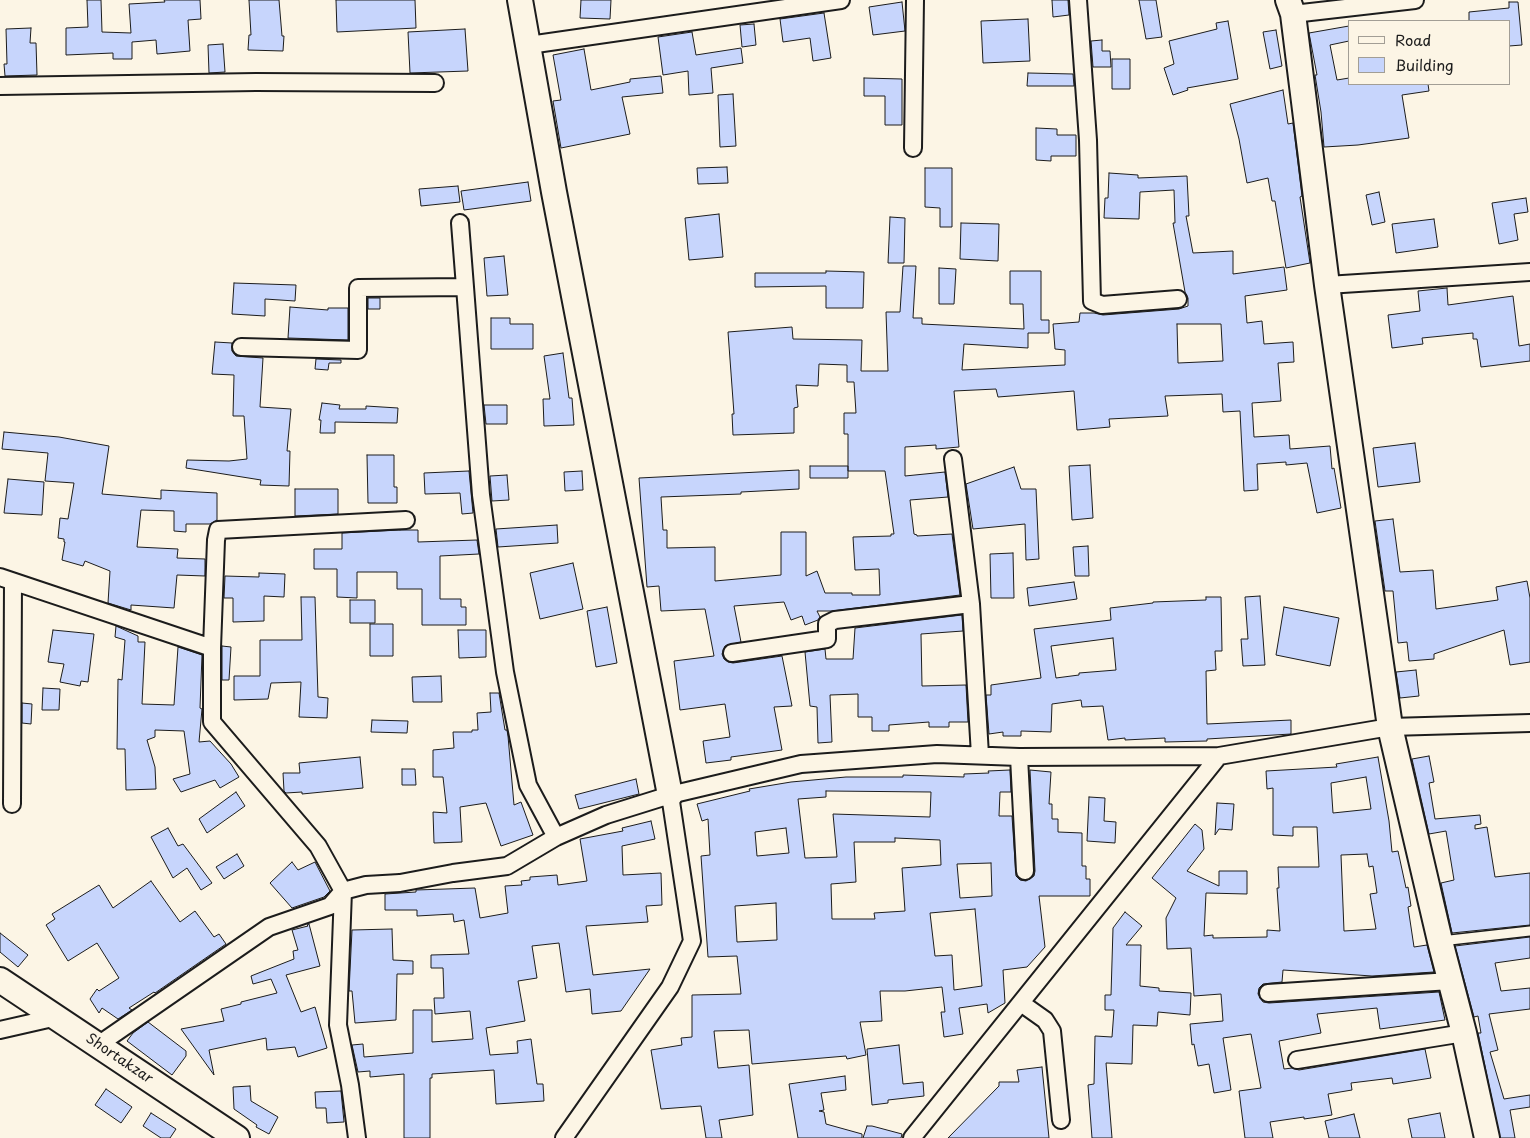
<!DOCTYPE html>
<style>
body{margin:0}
#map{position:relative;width:1530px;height:1138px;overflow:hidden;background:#fcf5e5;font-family:"Playpen Sans",sans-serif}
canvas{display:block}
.legend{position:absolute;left:1348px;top:20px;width:162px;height:65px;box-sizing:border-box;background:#fcf5e5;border:1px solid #a29e95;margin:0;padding:6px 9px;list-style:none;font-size:15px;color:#1c1c1c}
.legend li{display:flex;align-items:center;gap:10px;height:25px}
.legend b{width:25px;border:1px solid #a29e95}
</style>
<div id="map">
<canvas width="1530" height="1138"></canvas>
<ul class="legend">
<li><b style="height:6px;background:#fcf5e5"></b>Road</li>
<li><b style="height:14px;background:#c7d5fc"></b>Building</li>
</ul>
</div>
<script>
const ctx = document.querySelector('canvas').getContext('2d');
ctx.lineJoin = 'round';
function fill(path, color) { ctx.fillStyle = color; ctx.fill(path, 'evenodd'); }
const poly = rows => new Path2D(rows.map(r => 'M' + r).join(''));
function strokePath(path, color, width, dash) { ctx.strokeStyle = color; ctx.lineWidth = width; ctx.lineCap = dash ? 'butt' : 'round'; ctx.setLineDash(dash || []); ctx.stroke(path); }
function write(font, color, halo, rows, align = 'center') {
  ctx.font = font + ' "Playpen Sans",sans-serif'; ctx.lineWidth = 4; ctx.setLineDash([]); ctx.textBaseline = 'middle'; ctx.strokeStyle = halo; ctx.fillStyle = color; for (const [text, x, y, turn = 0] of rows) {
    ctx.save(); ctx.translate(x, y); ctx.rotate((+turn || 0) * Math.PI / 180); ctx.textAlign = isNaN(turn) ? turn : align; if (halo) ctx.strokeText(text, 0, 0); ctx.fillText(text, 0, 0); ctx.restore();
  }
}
const building = poly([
 [87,0,101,0,102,32,131,33,129,4,165,2,164,0,200,0,201,19,188,20,190,51,157,54,156,40,132,42,132,59,113,59,113,53,66,55,66,28,88,27,87,0],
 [249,0,279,0,282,36,284,36,283,51,248,50,249,35,251,35,249,0],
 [336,0,415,0,416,28,337,32,336,0],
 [581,0,611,0,610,19,580,18,581,0],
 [1052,0,1068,0,1069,15,1053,17,1052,0],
 [1139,0,1156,0,1162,37,1146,39,1139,0],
 [902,2,905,31,873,35,869,7,902,2],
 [1509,2,1518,2,1522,45,1509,46,1509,21,1469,21,1469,12,1509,8,1509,2],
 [824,13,831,58,813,61,810,38,783,42,780,19,824,13],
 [1028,19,1030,61,983,63,981,21,1028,19],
 [1228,21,1238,79,1187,88,1188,90,1173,95,1164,68,1174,64,1169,41,1217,29,1216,23,1228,21],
 [754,24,756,45,742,47,740,25,754,24],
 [1349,26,1349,41,1330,45,1337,80,1349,78,1349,84,1428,84,1429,91,1402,95,1409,138,1358,145,1324,147,1321,112,1315,75,1317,75,1309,33,1349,26],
 [31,28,30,43,36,43,37,75,5,76,4,64,7,64,6,29,31,28],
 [465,29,468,71,410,73,408,32,465,29],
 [1276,30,1282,66,1270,69,1263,32,1276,30],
 [692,32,696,55,741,48,743,63,711,68,713,93,689,95,688,71,663,75,658,37,692,32],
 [1102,40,1102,51,1110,51,1111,67,1093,67,1091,41,1102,40],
 [223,44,225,72,209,73,208,45,223,44],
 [584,49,591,90,630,82,630,79,661,76,663,93,622,97,630,134,561,148,553,101,561,100,553,55,584,49],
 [1112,59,1130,59,1130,89,1112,89,1112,59],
 [1028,73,1073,74,1074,86,1027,86,1028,73],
 [864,78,902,79,902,125,885,125,885,96,864,96,864,78],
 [1283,90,1288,124,1293,123,1302,196,1300,197,1310,263,1286,268,1275,201,1272,201,1268,178,1247,183,1239,139,1230,104,1283,90],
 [733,94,736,146,720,147,718,95,733,94],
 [1036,128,1057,129,1057,135,1076,135,1076,156,1051,156,1051,161,1036,160,1036,128],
 [727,167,728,183,698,184,697,168,727,167],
 [925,168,952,168,952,227,940,227,940,208,925,207,925,168],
 [1109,173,1138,175,1138,178,1187,176,1189,216,1186,216,1193,253,1233,251,1233,274,1284,267,1287,290,1245,296,1247,323,1262,321,1264,344,1293,342,1294,362,1278,363,1281,401,1252,403,1254,437,1289,435,1290,449,1330,446,1332,469,1334,468,1341,508,1317,513,1307,463,1286,465,1286,462,1257,464,1258,490,1244,491,1240,411,1223,412,1222,394,1165,396,1168,416,1109,419,1110,427,1077,430,1074,391,998,397,996,389,954,391,959,447,936,449,936,445,905,447,905,476,945,472,948,497,910,500,914,534,917,535,917,536,952,534,960,595,832,611,817,611,820,617,818,620,805,625,802,616,791,620,784,602,734,606,741,642,725,646,722,654,724,659,728,662,733,663,782,656,792,706,774,707,782,750,731,757,731,760,706,763,703,741,730,737,725,704,680,710,674,661,714,656,705,609,661,611,659,586,647,587,639,478,799,470,799,489,741,492,741,494,661,497,663,530,667,530,667,548,715,547,715,581,781,575,781,532,806,532,806,576,817,571,825,593,852,593,852,595,880,595,879,569,855,570,853,537,891,536,891,534,894,534,885,471,848,471,848,434,844,434,844,413,856,413,854,382,847,382,847,365,819,364,818,386,796,385,798,407,794,408,794,433,733,435,732,414,734,414,728,332,792,327,793,339,862,340,861,371,888,371,886,312,900,312,903,266,916,266,913,318,922,318,922,324,1024,329,1023,304,1010,304,1010,271,1041,271,1041,320,1049,320,1049,333,1028,333,1028,348,964,344,962,370,1065,365,1065,350,1055,349,1053,324,1079,322,1080,313,1094,313,1103,315,1179,309,1188,306,1188,298,1185,292,1173,223,1175,223,1174,190,1140,192,1139,219,1104,218,1105,198,1108,198,1109,173],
 [1177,324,1221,324,1223,361,1178,363,1177,324],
 [528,182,531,201,464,210,461,191,528,182],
 [458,186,460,202,421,206,419,189,458,186],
 [1379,192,1385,222,1372,225,1366,195,1379,192],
 [1526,198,1528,212,1514,214,1518,240,1499,244,1492,203,1526,198],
 [719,214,723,257,689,260,685,218,719,214],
 [890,217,905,218,904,263,888,263,890,217],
 [1434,219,1438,247,1396,253,1392,224,1434,219],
 [961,223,999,224,998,261,960,259,961,223],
 [504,256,508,295,487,296,484,258,504,256],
 [939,268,956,269,954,304,939,304,939,268],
 [826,271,864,272,863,308,826,308,826,286,755,287,755,273,826,273,826,271],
 [234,283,296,285,295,301,265,299,265,316,232,314,234,283],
 [1447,288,1448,305,1513,296,1519,346,1530,344,1530,361,1481,367,1477,339,1473,339,1473,333,1422,338,1423,344,1392,348,1388,315,1420,311,1418,291,1447,288],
 [368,298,380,298,380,309,368,309,368,298],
 [290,307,328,310,328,308,348,308,348,340,288,338,290,307],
 [491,318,510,318,510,324,533,324,533,349,491,349,491,318],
 [215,342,232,343,232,351,236,356,263,358,260,407,291,409,287,451,290,451,289,486,260,485,261,480,186,468,187,460,229,461,247,459,244,416,233,416,234,375,212,374,215,342],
 [563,353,569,398,572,398,574,425,544,426,543,399,550,399,544,356,563,353],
 [316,359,341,360,341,363,329,363,328,370,315,369,316,359],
 [322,403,340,405,339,409,366,409,366,406,398,408,397,423,335,422,335,433,320,433,321,420,319,420,322,403],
 [484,405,507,405,507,424,486,424,484,405],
 [4,432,59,437,109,446,102,494,161,499,161,490,217,493,217,520,210,524,186,524,186,532,174,531,174,511,141,510,137,547,178,549,177,558,205,559,205,576,177,575,174,608,131,605,131,610,108,603,110,571,85,561,83,566,62,560,65,542,64,542,64,539,58,538,60,518,68,519,74,483,45,481,48,453,2,449,4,432],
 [1415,443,1420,482,1378,487,1373,448,1415,443],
 [367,455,394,455,394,487,397,487,397,503,368,503,367,455],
 [1090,465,1093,518,1072,520,1069,466,1090,465],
 [810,466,848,466,848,478,810,478,810,466],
 [1014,467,1021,489,1036,489,1039,559,1026,560,1025,524,973,529,966,484,1014,467],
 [469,471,473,513,462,514,460,493,425,494,424,473,469,471],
 [582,471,583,490,565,491,564,472,582,471],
 [507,475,509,500,492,501,490,476,507,475],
 [8,479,44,482,42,515,4,513,8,479],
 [295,489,338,489,338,514,295,516,295,489],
 [1393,519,1400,572,1433,570,1436,609,1498,600,1496,587,1527,581,1530,598,1530,662,1510,665,1504,630,1434,654,1434,659,1409,661,1407,642,1398,643,1393,591,1385,591,1375,521,1393,519],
 [557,525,558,543,498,547,496,529,557,525],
 [400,530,418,530,418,542,477,540,479,554,440,556,440,599,461,599,461,607,466,607,466,625,422,625,422,589,397,589,397,572,357,572,357,598,337,597,337,569,314,569,314,549,342,549,342,533,400,530],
 [1088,546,1089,576,1075,576,1073,547,1088,546],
 [1013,553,1014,598,991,598,990,554,1013,553],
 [573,563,583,609,540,619,530,573,573,563],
 [259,573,285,574,284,597,264,596,264,621,233,622,233,598,224,598,225,576,259,577,259,573],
 [1074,582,1077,599,1029,606,1027,588,1074,582],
 [1260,596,1265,665,1243,666,1241,639,1248,639,1245,597,1260,596],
 [301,597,315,597,318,697,328,698,327,718,299,717,301,682,271,683,268,699,234,700,234,676,260,676,260,640,302,640,301,597],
 [1206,597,1221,597,1222,651,1215,651,1216,670,1206,671,1207,724,1291,720,1291,734,1207,739,1207,741,1165,742,1165,738,1125,740,1125,738,1108,740,1103,706,1082,707,1081,700,1052,704,1051,732,1021,731,1021,736,1003,736,1003,732,989,734,986,695,991,695,991,685,1041,678,1034,629,1111,620,1110,608,1153,603,1153,602,1206,600,1206,597],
 [1113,638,1116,670,1079,673,1079,675,1056,678,1051,646,1113,638],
 [350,600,375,600,375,623,350,623,350,600],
 [607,607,617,663,596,667,587,611,607,607],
 [1284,607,1339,618,1330,666,1276,655,1284,607],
 [962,615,963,631,921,634,922,686,966,685,968,722,949,722,949,727,929,727,929,722,889,725,889,731,872,731,872,717,858,717,858,694,830,695,832,742,818,743,817,707,810,706,805,652,825,649,826,659,853,659,855,628,962,615],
 [370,624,393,624,393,656,370,656,370,624],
 [116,626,138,636,138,642,145,642,142,704,174,705,178,647,202,655,200,708,202,709,199,742,210,741,231,764,239,777,220,788,215,780,181,792,173,779,190,774,184,731,155,730,155,737,147,740,155,767,156,789,126,790,125,749,117,749,118,679,122,680,125,640,115,637,116,626],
 [53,630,94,634,88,682,81,681,80,686,60,682,64,664,48,662,53,630],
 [458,630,486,630,486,657,459,658,458,630],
 [222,646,231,647,229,680,222,680,222,646],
 [1416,670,1419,696,1400,698,1396,672,1416,670],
 [441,676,442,702,413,702,412,677,441,676],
 [43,688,60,689,59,710,42,710,43,688],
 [490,693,499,693,505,730,507,730,508,736,514,805,521,802,533,835,501,846,486,803,460,807,462,842,434,843,433,812,447,813,443,777,433,777,433,750,454,748,453,732,472,732,472,730,478,730,477,713,491,712,490,693],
 [22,703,32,704,31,724,22,723,22,703],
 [372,720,408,721,407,733,371,732,372,720],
 [1429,756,1434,782,1429,783,1435,819,1480,815,1481,824,1475,825,1475,829,1487,827,1495,877,1530,873,1530,925,1452,933,1441,883,1454,880,1446,831,1429,834,1412,759,1429,756],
 [360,757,363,788,302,794,302,792,286,793,284,791,283,773,300,773,299,763,360,757],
 [1378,757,1389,821,1392,852,1398,851,1406,888,1408,887,1411,906,1408,907,1414,947,1427,945,1434,972,1372,976,1283,970,1282,982,1263,984,1259,988,1258,994,1263,1002,1269,1003,1439,992,1445,1020,1380,1029,1377,1008,1317,1014,1321,1033,1279,1041,1284,1069,1292,1068,1299,1070,1425,1049,1431,1078,1393,1084,1392,1078,1351,1083,1352,1090,1328,1094,1332,1115,1304,1119,1304,1117,1270,1122,1273,1138,1245,1138,1239,1091,1261,1088,1251,1034,1223,1038,1231,1090,1214,1093,1209,1064,1198,1066,1194,1044,1192,1045,1190,1024,1223,1021,1221,994,1194,996,1191,948,1167,949,1166,918,1176,898,1152,878,1195,824,1202,830,1204,849,1187,871,1219,886,1219,871,1247,871,1247,894,1206,893,1204,936,1213,935,1213,938,1267,937,1267,930,1280,931,1277,888,1279,888,1278,867,1319,867,1317,827,1293,827,1293,836,1273,835,1273,788,1267,789,1266,771,1337,767,1336,764,1378,757],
 [1366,777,1371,809,1333,813,1331,783,1366,777],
 [1367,854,1369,867,1373,866,1377,893,1370,894,1376,929,1344,931,1341,855,1367,854],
 [402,769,415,769,416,785,402,785,402,769],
 [1010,770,1011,792,1000,792,999,816,1012,816,1016,876,1020,880,1026,881,1034,876,1035,871,1030,770,1051,772,1049,804,1052,804,1052,819,1058,819,1058,832,1082,833,1082,866,1086,866,1086,879,1090,879,1090,896,1039,896,1045,947,1027,967,1003,970,1005,1003,988,1013,987,1004,959,1008,963,1034,944,1037,941,1012,945,1012,942,987,905,991,880,991,882,1021,860,1022,866,1055,847,1059,846,1056,752,1064,749,1030,714,1031,718,1068,749,1065,753,1115,719,1120,722,1138,706,1138,701,1106,661,1109,651,1050,682,1045,681,1038,692,1037,692,995,741,994,737,956,708,957,701,856,710,855,708,819,702,821,697,804,750,791,749,789,791,782,846,777,903,777,903,775,964,777,964,774,989,773,988,771,1010,770],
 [826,791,931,792,930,817,833,814,837,857,805,858,798,799,826,797,826,791],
 [786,828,789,853,757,856,755,832,786,828],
 [895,838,940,840,941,865,902,868,905,911,874,913,875,919,832,919,831,884,856,882,854,842,895,842,895,838],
 [991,863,992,896,960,898,957,864,991,863],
 [776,903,777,940,737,942,735,906,776,903],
 [975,909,982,986,954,990,952,955,935,956,930,913,975,909],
 [636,779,639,794,579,809,575,795,636,779],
 [236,792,245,806,207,833,199,819,236,792],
 [1089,797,1105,798,1104,821,1116,822,1115,843,1087,841,1089,797],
 [1217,803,1234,804,1232,830,1219,829,1215,835,1217,803],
 [651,821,655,839,622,846,623,875,661,873,662,905,646,906,648,922,586,926,593,975,650,969,621,1011,592,1014,590,989,566,992,559,943,532,946,537,978,518,981,525,1021,486,1028,490,1055,518,1053,517,1041,531,1039,537,1084,543,1084,544,1101,496,1104,494,1070,432,1074,432,1078,430,1078,430,1138,404,1138,404,1074,370,1077,370,1071,358,1072,352,1045,363,1044,364,1057,413,1053,413,1010,432,1010,432,1042,473,1039,470,1011,435,1014,434,998,444,998,443,968,431,968,431,955,469,954,464,920,454,922,453,914,417,916,417,910,385,910,385,894,416,892,416,890,475,888,480,918,508,913,505,886,522,885,521,881,530,880,530,877,557,875,558,885,587,881,580,839,623,831,622,828,651,821],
 [168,828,178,846,183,844,212,883,201,890,187,868,173,878,151,837,168,828],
 [237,854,244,866,224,879,216,867,237,854],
 [292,862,298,870,315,862,330,891,324,897,292,908,270,883,292,862],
 [151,881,180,922,195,911,214,937,219,934,226,944,155,993,154,992,129,1008,132,1010,118,1019,102,1008,99,1013,90,999,97,989,99,991,119,978,97,943,68,961,46,925,55,919,52,914,99,885,113,908,151,881],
 [1125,912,1142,926,1126,945,1141,945,1140,986,1159,988,1159,991,1191,993,1190,1015,1158,1012,1157,1026,1133,1025,1132,1064,1106,1063,1112,1138,1092,1138,1088,1085,1094,1084,1095,1036,1112,1037,1114,1010,1105,1010,1105,995,1111,995,1113,928,1125,912],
 [309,924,320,966,286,975,301,1012,315,1007,327,1048,298,1057,295,1047,267,1050,266,1038,209,1050,214,1075,181,1029,224,1021,221,1009,241,1004,241,1002,277,993,271,979,253,984,251,976,294,959,293,951,298,950,292,930,308,926,307,925,309,924],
 [392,929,393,960,413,961,413,974,397,974,396,1020,355,1023,352,991,349,991,352,930,392,929],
 [0,933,28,955,18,967,0,952,0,933],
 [1530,937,1530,958,1495,963,1501,991,1530,988,1530,1009,1489,1014,1498,1050,1490,1052,1504,1099,1530,1095,1530,1107,1510,1110,1515,1138,1500,1138,1478,1033,1481,1033,1478,1016,1474,1017,1455,946,1530,937],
 [148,1022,186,1051,186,1056,172,1075,127,1041,133,1033,148,1022],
 [899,1045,903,1084,923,1082,924,1096,888,1100,888,1103,872,1105,867,1049,899,1045],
 [1042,1067,1049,1138,948,1138,999,1086,999,1082,1019,1082,1017,1070,1042,1067],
 [845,1076,846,1090,821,1093,824,1110,819,1111,824,1112,826,1124,862,1134,862,1138,798,1138,789,1084,845,1076],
 [250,1086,251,1101,278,1117,269,1134,256,1127,257,1125,234,1109,233,1087,250,1086],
 [106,1089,132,1107,121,1123,95,1105,106,1089],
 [341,1091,344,1122,327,1123,326,1108,316,1108,315,1092,341,1091],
 [151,1113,176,1129,170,1138,161,1138,143,1126,151,1113],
 [1440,1113,1445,1138,1412,1138,1408,1119,1440,1113],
 [1354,1114,1360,1138,1329,1138,1325,1121,1354,1114],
 [867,1126,872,1126,902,1134,901,1138,863,1138,867,1126]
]);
const lane = poly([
 [1441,941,1530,931]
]);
const street = poly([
 [1078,0,1088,140,1092,301,1102,305,1178,299],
 [1293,14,1415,0],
 [529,45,841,0],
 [0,86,256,82,435,83],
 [913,148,915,0],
 [460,223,465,287],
 [1327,285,1530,272],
 [241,347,358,350,358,288,465,287,481,495,505,672,528,785,556,837],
 [953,459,971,604,980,755],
 [0,577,212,648,212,722,318,846,343,891,338,1025,350,1085,357,1138],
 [212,648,216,540,218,530,406,520],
 [732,653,827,639,827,624,835,620,971,604],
 [1019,757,1025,871],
 [12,804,13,582],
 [1268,993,1450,981],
 [1021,1003,1045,1020,1052,1031,1061,1120],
 [0,1030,57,1017],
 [98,1045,269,927,330,906,343,891,366,885,400,883,453,873,507,866,556,837,606,815,670,795],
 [1297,1060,1464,1033],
 [564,1138,670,987,692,941,670,795,801,764,937,754,1019,757,1219,756],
 [912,1138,1219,756,1390,727,1530,723]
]);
const secondary = poly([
 [520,0,554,192,670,795],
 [1288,0,1293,14,1327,285,1390,727,1440,941,1464,1033,1487,1138],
 [0,980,237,1138]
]);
const streetNames = [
 ["Shortakzar",119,1059,34]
];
fill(building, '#c7d5fc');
strokePath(building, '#1c1c1c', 1);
strokePath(lane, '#1c1c1c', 12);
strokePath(street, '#1c1c1c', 20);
strokePath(secondary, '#1c1c1c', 28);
strokePath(lane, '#fcf5e5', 9);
strokePath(street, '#fcf5e5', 16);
strokePath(secondary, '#fcf5e5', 24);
write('14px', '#1c1c1c', '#fcf5e5', streetNames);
</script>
